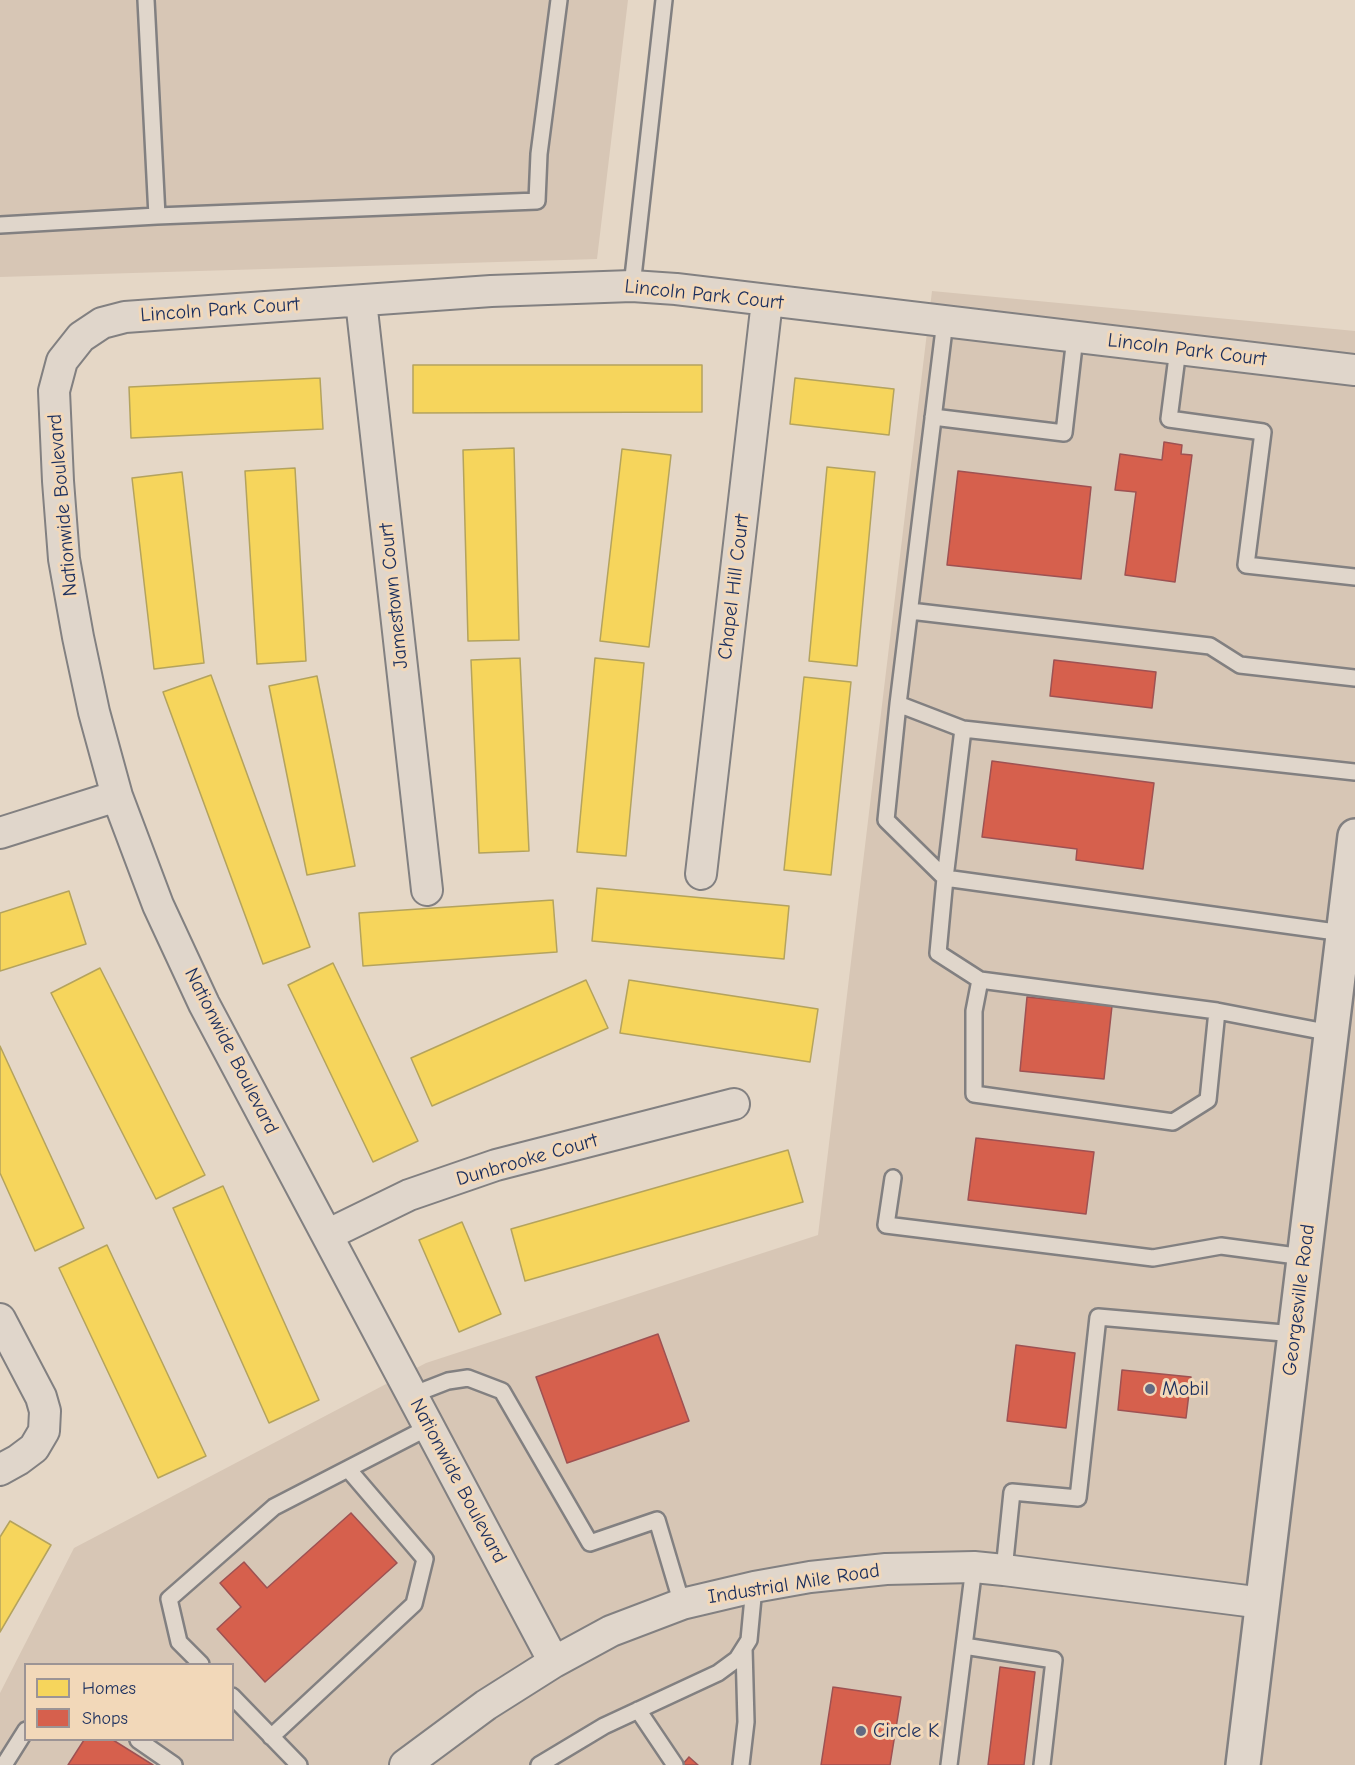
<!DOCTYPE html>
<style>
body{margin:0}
#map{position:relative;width:1355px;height:1765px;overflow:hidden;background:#e5d7c6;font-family:"Comic Neue",sans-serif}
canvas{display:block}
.legend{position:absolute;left:24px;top:1663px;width:210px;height:78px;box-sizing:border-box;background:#f2d8b9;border:2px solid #9c9495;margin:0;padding:8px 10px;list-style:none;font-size:18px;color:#1b2f5e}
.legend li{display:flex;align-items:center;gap:12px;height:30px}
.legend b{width:30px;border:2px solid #9c9495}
</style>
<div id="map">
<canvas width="1355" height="1765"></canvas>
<ul class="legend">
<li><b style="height:16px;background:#f6d55c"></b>Homes</li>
<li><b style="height:16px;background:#d6604d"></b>Shops</li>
</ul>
</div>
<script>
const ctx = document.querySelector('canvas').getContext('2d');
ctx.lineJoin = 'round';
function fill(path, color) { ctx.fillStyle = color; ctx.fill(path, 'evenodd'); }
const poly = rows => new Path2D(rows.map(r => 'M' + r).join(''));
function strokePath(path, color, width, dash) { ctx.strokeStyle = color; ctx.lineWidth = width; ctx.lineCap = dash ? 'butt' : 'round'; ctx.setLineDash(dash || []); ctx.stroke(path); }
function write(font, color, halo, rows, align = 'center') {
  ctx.font = font + ' "Comic Neue",sans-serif'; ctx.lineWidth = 6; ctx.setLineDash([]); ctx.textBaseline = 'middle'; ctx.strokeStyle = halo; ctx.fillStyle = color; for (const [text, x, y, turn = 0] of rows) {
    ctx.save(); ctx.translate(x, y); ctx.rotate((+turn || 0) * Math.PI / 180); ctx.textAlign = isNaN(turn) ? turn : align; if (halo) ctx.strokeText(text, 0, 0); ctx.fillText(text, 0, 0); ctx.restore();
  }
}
const built = poly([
 [0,0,628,0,597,259,0,277],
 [932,291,1355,331,1355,1765,0,1765,0,1693,74,1548,426,1363,818,1235],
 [26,1664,232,1664,232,1740,26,1740]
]);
const homes = poly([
 [413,365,702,365,702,412,413,413,413,365],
 [320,378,323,429,131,438,129,387,320,378],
 [795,378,894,389,889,435,790,424,795,378],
 [514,448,519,640,468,641,463,450,514,448],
 [622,449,671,455,649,647,600,641,622,449],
 [827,467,875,472,857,666,809,661,827,467],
 [295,468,306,661,257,664,245,471,295,468],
 [182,472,204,663,154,669,132,478,182,472],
 [520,658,529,851,479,853,471,660,520,658],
 [595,658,644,663,626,856,577,852,595,658],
 [211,675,310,947,263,964,163,692,211,675],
 [317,676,355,866,307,875,269,686,317,676],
 [804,677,851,682,831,875,784,870,804,677],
 [597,888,789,906,784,959,592,941,597,888],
 [69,891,86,944,0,971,0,913,69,891],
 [553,900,557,952,363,966,359,913,553,900],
 [333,963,418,1141,373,1162,288,985,333,963],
 [100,968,205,1175,156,1199,51,993,100,968],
 [586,980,608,1028,432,1106,411,1058,586,980],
 [629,980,818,1009,810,1062,620,1033,629,980],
 [0,1046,84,1228,35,1251,0,1173,0,1046],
 [788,1150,803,1202,525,1281,511,1229,788,1150],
 [223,1186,319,1400,269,1423,173,1208,223,1186],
 [462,1222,501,1314,459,1332,419,1240,462,1222],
 [107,1245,206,1456,158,1478,59,1268,107,1245],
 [10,1521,51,1545,0,1632,0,1537,10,1521]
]);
const shops = poly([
 [1164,442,1182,445,1181,454,1192,455,1175,582,1125,575,1136,492,1115,490,1120,454,1162,460,1164,442],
 [958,471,1091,487,1081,579,947,565,958,471],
 [1054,660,1156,672,1152,708,1050,696,1054,660],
 [992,761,1154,783,1143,869,1076,860,1077,849,982,837,992,761],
 [1027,997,1112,1006,1104,1079,1020,1071,1027,997],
 [976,1138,1094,1152,1086,1214,968,1200,976,1138],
 [658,1334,689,1421,567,1463,536,1377,658,1334],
 [1016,1345,1075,1353,1066,1428,1007,1421,1016,1345],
 [1122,1370,1191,1377,1186,1418,1118,1410,1122,1370],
 [351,1513,397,1563,265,1682,217,1629,241,1607,220,1583,244,1562,267,1588,351,1513],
 [1000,1667,1035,1672,1024,1765,988,1765,1000,1667],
 [833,1687,901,1697,890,1765,821,1765,833,1687],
 [84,1740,113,1740,153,1765,68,1765,84,1740],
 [689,1757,698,1765,682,1765,689,1757]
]);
const lane = poly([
 [146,0,157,216,537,201,539,154,559,0],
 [0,225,157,216],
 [632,286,664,0],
 [945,321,898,704,963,729],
 [1178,349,1169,419,1263,432,1246,565,1355,577],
 [933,417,1064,433,1075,337],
 [910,611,1210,646,1240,665,1355,678],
 [898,704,886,820,945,878,938,953,980,980],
 [1343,933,945,878,963,729,1355,772],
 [1217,1011,980,980,974,1011,974,1094,1173,1122,1208,1100,1217,1011,1331,1033],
 [893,1178,886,1225,1153,1258,1221,1246,1304,1257],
 [412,1395,448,1381,468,1378,502,1391,590,1543,657,1520,682,1604],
 [1004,1570,1012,1492,1078,1498,1098,1317,1295,1334],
 [964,1646,1054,1660,1042,1765],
 [201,1664,179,1642,169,1599,274,1507,429,1427],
 [232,1696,299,1765],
 [638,1710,675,1765],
 [271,1737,414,1604,425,1559,348,1469],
 [138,1740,174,1765],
 [4,1765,26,1730],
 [539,1765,604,1726,718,1673,737,1659,749,1640,754,1587],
 [741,1765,746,1722,744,1648],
 [949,1765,974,1567]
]);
const street = poly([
 [361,301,427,890],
 [0,833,117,796],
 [701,874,767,301],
 [327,1235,409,1195,496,1165,734,1104],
 [0,1319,41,1397,45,1411,44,1431,34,1448,18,1460,0,1470],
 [554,1662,204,1004,158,905,117,796,94,712,78,637,64,559,58,481,54,391,62,361,81,337,102,323,125,317,491,291,632,286,676,289,1355,370],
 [405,1765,486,1705,554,1662,611,1631,682,1604,754,1587,810,1577,886,1569,974,1567,1004,1570,1263,1603]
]);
const secondary = poly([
 [1243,1765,1355,836]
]);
const markers = [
 [1150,1389,6,"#626a82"],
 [861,1731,6,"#626a82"]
];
const streetNames = [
 ["Lincoln Park Court",704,295,6],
 ["Lincoln Park Court",220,310,-4],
 ["Lincoln Park Court",1187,350,7],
 ["Nationwide Boulevard",63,505,-95],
 ["Chapel Hill Court",734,587,-83],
 ["Jamestown Court",394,596,-96],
 ["Nationwide Boulevard",231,1051,63],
 ["Dunbrooke Court",527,1160,-16],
 ["Georgesville Road",1299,1300,-83],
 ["Nationwide Boulevard",458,1481,62],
 ["Industrial Mile Road",794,1584,-9]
];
const poiNames = [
 ["Mobil",1162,1389],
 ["Circle K",873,1731]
];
fill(built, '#d7c6b5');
fill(homes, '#f6d55c');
strokePath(homes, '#b4a35d', 1.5);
fill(shops, '#d6604d');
strokePath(shops, '#9e5152', 1.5);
strokePath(lane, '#828081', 20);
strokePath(street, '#828081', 34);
strokePath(secondary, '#828081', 38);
strokePath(lane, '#e0d6cb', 15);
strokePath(street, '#e0d6cb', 30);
strokePath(secondary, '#e0d6cb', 33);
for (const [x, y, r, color] of markers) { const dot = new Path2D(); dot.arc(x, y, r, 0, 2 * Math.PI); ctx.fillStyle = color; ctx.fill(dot); strokePath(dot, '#f2d8b9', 2); }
write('20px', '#1b2f5e', '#f2d8b9', streetNames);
write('20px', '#1b2f5e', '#f2d8b9', poiNames, 'left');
</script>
